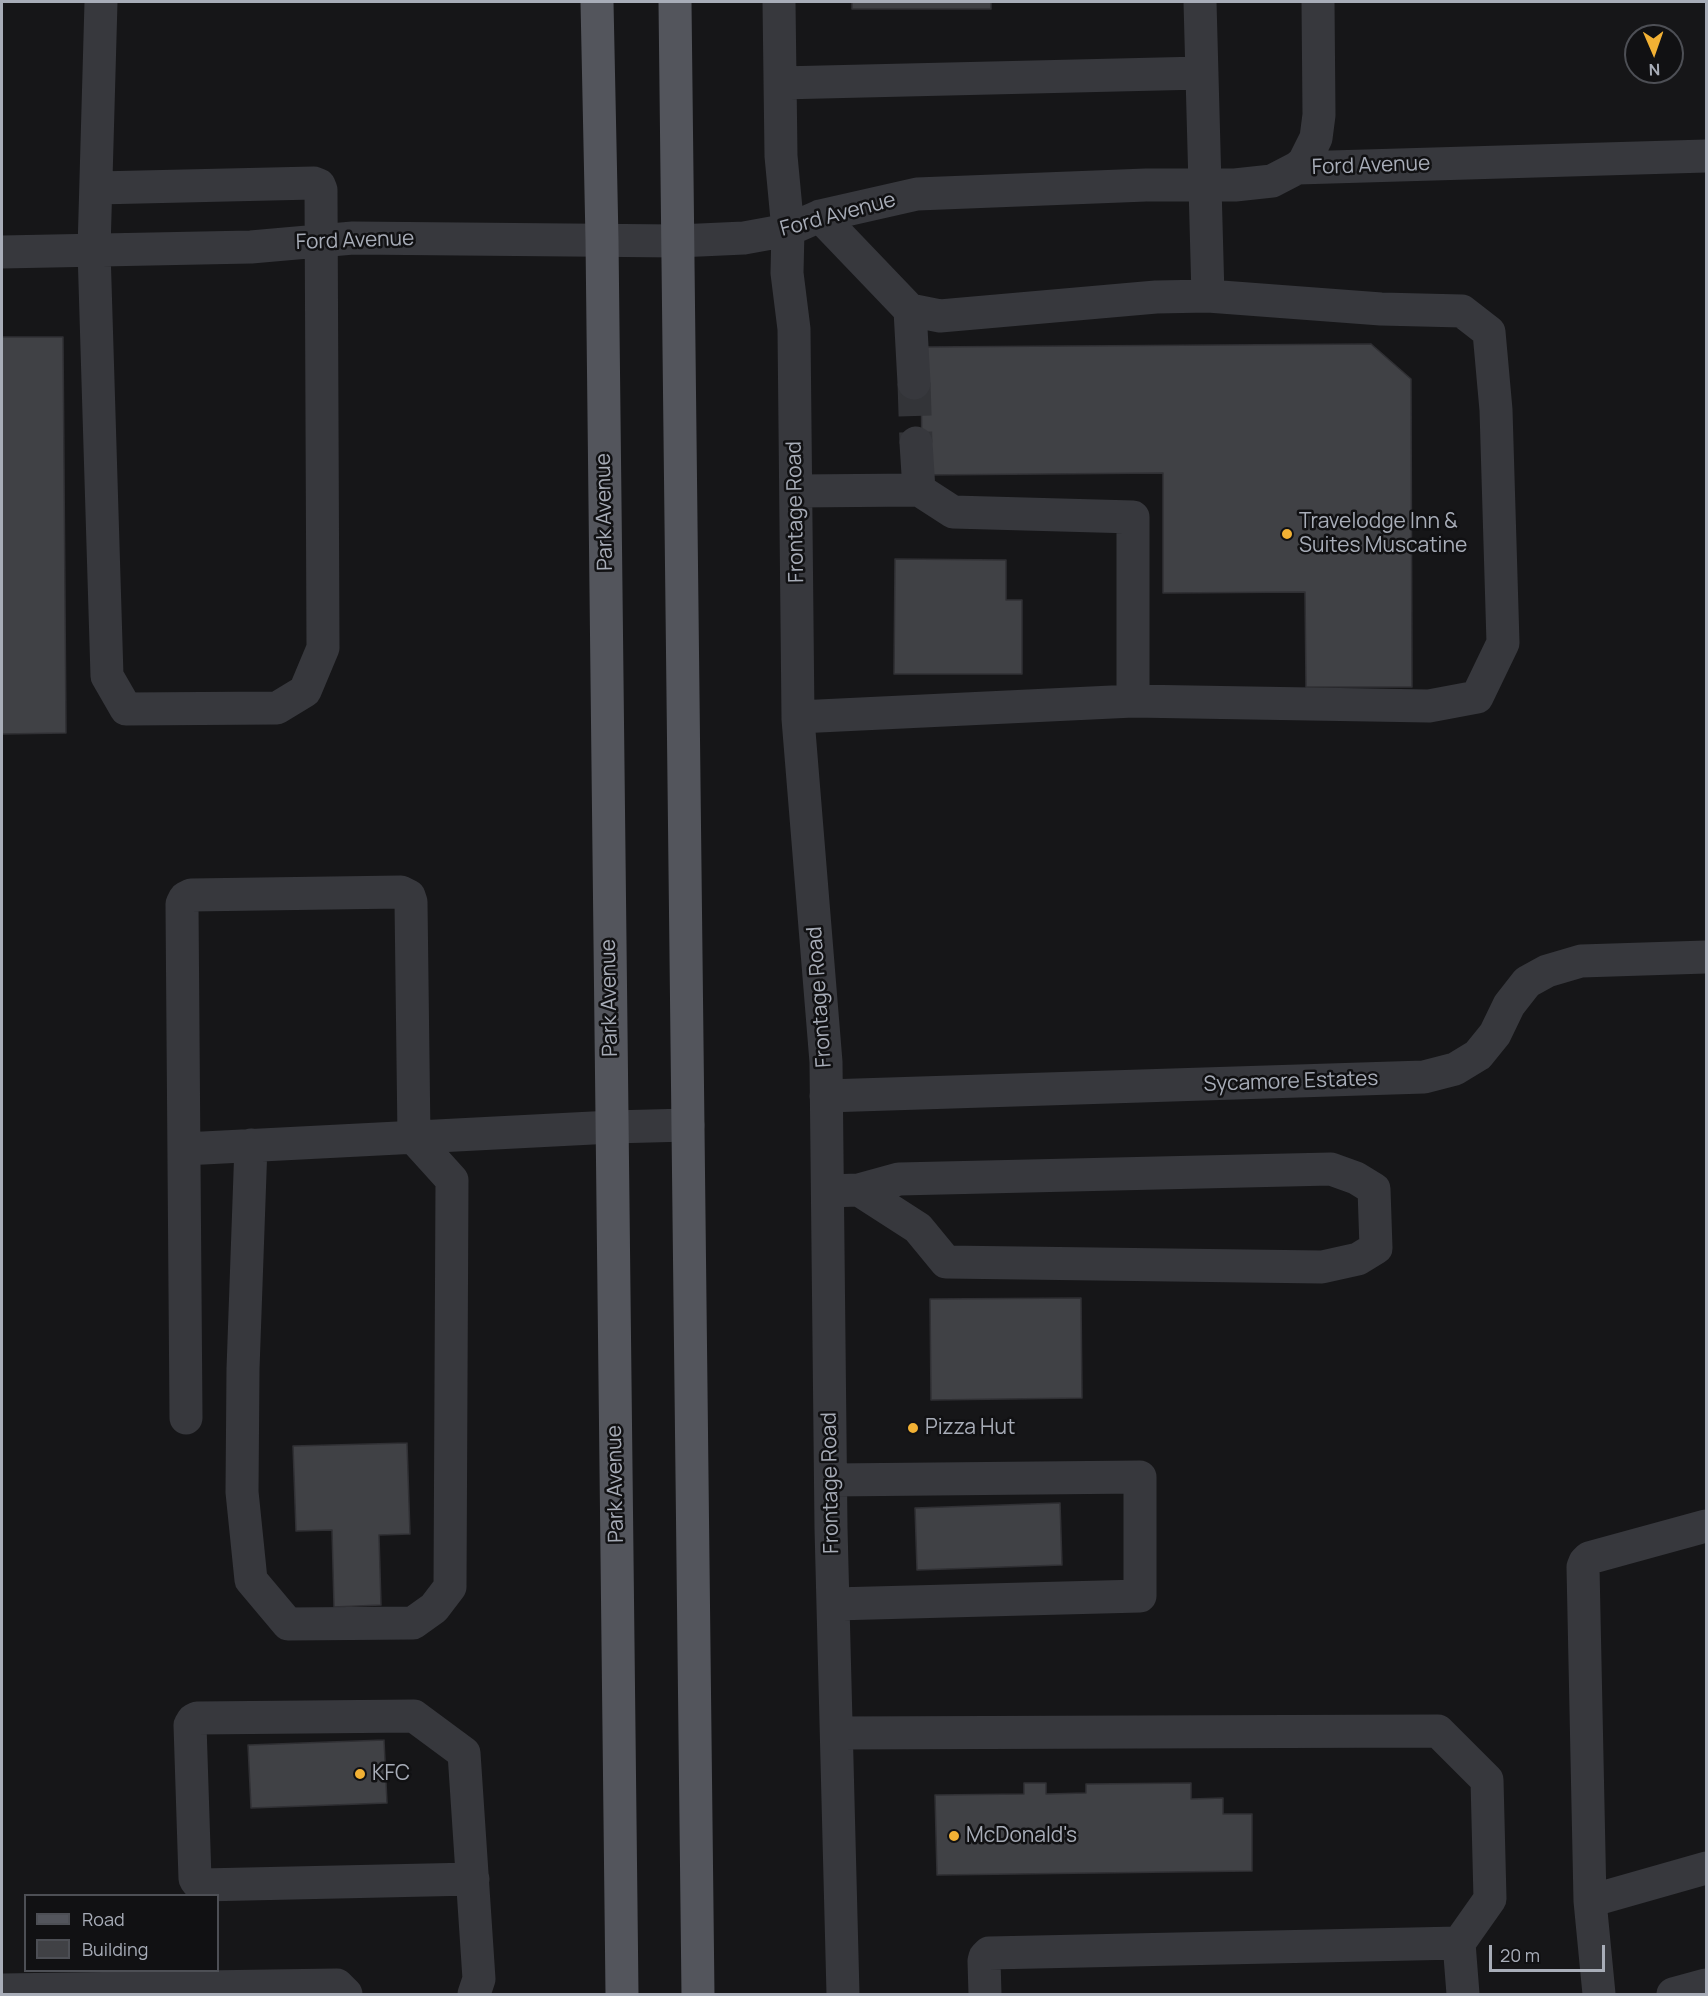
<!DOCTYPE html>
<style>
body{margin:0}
#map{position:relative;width:1708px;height:1996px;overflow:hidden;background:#161618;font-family:Manrope,sans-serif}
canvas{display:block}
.frame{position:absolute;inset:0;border:3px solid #a8adb8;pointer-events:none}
.legend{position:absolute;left:24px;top:1894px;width:195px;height:78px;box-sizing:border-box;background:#111113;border:2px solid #4d4f55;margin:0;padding:8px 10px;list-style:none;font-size:18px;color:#a8adb8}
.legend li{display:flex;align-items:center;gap:12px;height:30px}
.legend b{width:30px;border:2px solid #4d4f55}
.north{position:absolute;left:1624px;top:24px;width:60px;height:60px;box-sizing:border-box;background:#111113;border:2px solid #4d4f55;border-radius:50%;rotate:178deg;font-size:16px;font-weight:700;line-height:24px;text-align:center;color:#a8adb8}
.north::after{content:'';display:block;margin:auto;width:21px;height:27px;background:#f2b134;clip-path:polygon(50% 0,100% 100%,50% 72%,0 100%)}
.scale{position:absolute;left:1489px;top:1945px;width:116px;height:27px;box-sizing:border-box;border:3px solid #a8adb8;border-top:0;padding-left:8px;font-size:18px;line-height:21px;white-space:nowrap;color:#a8adb8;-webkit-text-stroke:4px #111113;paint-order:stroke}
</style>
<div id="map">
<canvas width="1708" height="1996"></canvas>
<div class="frame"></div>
<ul class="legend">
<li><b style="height:8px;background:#53555c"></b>Road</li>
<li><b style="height:16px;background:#404145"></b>Building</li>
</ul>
<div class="north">N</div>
<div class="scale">20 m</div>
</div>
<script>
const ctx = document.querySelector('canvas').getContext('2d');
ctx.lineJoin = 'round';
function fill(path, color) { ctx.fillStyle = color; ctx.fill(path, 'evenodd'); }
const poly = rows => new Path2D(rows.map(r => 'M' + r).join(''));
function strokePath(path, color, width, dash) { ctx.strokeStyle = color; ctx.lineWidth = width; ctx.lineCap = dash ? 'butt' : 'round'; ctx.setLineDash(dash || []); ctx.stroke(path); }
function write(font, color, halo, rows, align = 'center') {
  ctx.font = font + ' Manrope,sans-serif'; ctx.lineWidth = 5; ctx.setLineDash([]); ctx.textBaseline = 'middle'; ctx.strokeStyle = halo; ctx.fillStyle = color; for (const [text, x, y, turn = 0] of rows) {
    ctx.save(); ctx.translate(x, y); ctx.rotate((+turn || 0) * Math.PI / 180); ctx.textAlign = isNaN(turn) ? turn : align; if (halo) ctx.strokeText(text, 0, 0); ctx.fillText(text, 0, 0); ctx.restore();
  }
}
const building = poly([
 [852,2,991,2,991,9,852,9,852,2],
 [2,337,63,337,66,733,2,734,2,337],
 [1371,344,1411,379,1412,687,1306,687,1305,592,1163,593,1163,473,922,475,921,347,1371,344],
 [895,559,1006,560,1006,600,1022,600,1022,674,894,674,895,559],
 [1081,1298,1082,1398,931,1400,930,1299,1081,1298],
 [407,1443,410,1534,379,1535,381,1605,334,1607,332,1530,296,1531,293,1446,407,1443],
 [1060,1503,1062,1565,917,1570,915,1508,1060,1503],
 [384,1740,387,1803,251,1808,248,1745,384,1740],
 [1024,1783,1046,1783,1046,1794,1086,1793,1086,1784,1191,1783,1191,1799,1223,1798,1223,1814,1252,1814,1252,1871,937,1875,935,1795,1024,1794,1024,1783]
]);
const minorTunnel = poly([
 [914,383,916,443]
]);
const minor = poly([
 [779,2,781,156,788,230,787,273,794,329,798,719,826,1062,831,1528,843,1994],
 [780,83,1202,73],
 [1297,168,1304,162,1316,138,1319,115,1318,2],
 [97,188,314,183,319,185,321,190,323,648,305,691,277,708,126,709,107,676,94,250,101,2],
 [820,216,910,310,940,316,1156,297,1208,296],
 [2,252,251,247,353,238,678,241,744,238,788,230,820,216,917,194,1146,185,1235,185,1272,181,1297,168,1706,156],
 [910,310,914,383],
 [919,490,953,512,1133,517,1133,701],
 [796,491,919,490,916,443],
 [798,717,1133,701,1429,706,1477,697,1503,643,1496,410,1489,332,1462,311,1381,309,1208,296,1200,2],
 [826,1096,1424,1077,1455,1069,1478,1055,1495,1034,1509,1005,1527,982,1547,971,1581,961,1706,957],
 [184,1149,612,1127,688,1125],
 [828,1191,859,1190,899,1179,1331,1169,1356,1178,1374,1189,1376,1248,1358,1259,1322,1267,946,1262,918,1228,859,1190],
 [186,1418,182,904,185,898,191,895,401,892,409,896,411,902,414,1138,452,1180,450,1587,434,1608,413,1623,288,1624,251,1580,242,1492,243,1369,251,1145],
 [831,1480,1140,1477,1140,1596,834,1604],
 [837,1733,1438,1731,1487,1780,1490,1899,1459,1943,1463,1994],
 [473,1879,202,1885,198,1883,195,1879,190,1725,193,1720,197,1718,414,1716,464,1753,479,1979,474,1994],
 [1590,1901,1706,1868],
 [2,1990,337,1985,346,1994],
 [985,1994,984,1961,985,1957,989,1953,1459,1943],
 [1599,1994,1590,1901,1583,1567,1585,1562,1589,1558,1706,1526],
 [1673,1994,1706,1985]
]);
const major = poly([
 [597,2,602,240,622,1994],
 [675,2,698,1994]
]);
const markers = [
 [1287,534,6,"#f2b134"],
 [913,1428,6,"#f2b134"],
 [360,1774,6,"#f2b134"],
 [954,1836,6,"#f2b134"]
];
const streetNames = [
 ["Ford Avenue",1371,166,-2],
 ["Ford Avenue",838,215,-15],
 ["Ford Avenue",355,241,-2],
 ["Park Avenue",605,512,-91],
 ["Frontage Road",796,512,-91],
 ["Frontage Road",820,997,-94],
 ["Park Avenue",610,998,-91],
 ["Sycamore Estates",1291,1082,-2],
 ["Frontage Road",831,1483,-91],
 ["Park Avenue",616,1484,-91]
];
const poiNames = [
 ["Travelodge Inn &",1299,522],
 ["Suites Muscatine",1299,546],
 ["Pizza Hut",925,1428],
 ["KFC",372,1774],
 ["McDonald's",966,1836]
];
fill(building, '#404145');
strokePath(building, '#303034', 1.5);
strokePath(minorTunnel, '#333438', 33, [33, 16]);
strokePath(minor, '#37383d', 33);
strokePath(major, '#53555c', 33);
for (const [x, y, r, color] of markers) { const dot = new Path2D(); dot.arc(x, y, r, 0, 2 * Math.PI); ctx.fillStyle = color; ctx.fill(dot); strokePath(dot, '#111113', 2); }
write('21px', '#a8adb8', '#111113', streetNames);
write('21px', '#a8adb8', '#111113', poiNames, 'left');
</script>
